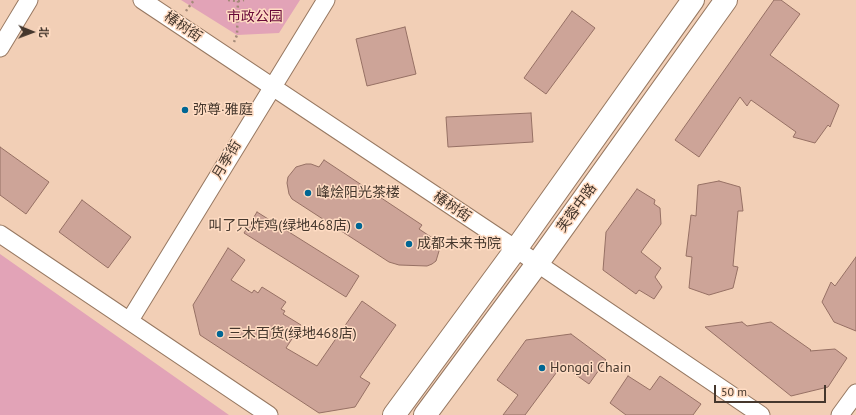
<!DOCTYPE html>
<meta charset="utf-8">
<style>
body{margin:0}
#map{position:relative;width:856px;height:415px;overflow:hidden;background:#f2cfb6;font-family:"PT Sans","Noto Sans SC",sans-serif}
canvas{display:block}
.north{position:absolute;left:12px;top:12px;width:40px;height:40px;-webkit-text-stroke:3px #ffdcc3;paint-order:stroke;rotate:91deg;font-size:11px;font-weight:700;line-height:16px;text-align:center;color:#45372d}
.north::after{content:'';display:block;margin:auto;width:14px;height:18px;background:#45372d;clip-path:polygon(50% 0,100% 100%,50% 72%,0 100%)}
.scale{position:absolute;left:714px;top:385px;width:112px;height:18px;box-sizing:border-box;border:2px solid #45372d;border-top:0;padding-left:5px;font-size:12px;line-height:14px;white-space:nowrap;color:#45372d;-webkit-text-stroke:3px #ffdcc3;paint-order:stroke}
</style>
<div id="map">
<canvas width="856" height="415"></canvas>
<div class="north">北</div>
<div class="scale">50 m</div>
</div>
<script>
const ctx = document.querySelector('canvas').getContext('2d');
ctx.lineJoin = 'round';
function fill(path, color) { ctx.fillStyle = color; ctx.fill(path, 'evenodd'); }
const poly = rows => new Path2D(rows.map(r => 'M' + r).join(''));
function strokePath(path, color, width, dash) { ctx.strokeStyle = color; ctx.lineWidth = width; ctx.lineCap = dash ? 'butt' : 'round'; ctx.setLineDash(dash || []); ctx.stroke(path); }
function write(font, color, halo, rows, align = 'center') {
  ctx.font = font + ' "PT Sans","Noto Sans SC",sans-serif'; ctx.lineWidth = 3; ctx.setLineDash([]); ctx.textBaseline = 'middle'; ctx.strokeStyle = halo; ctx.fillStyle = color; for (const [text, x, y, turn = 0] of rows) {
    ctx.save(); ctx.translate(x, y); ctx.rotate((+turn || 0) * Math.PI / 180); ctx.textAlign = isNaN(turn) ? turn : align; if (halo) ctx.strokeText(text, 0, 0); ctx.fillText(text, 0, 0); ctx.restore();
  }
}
const green = poly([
 [181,0,300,0,279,33,237,35],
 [0,254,229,415,0,415]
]);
const building = poly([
 [774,0,781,0,800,14,770,55,839,105,830,127,828,125,815,143,793,137,796,132,751,100,747,106,740,97,699,157,675,140,774,0],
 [572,11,595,28,546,94,524,78,572,11],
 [405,27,416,74,367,86,356,39,405,27],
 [531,113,533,142,448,147,446,117,531,113],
 [0,147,49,182,26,214,0,195,0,147],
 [324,160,422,225,419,229,434,239,438,244,439,251,436,261,432,264,427,266,399,265,389,262,292,199,289,194,287,183,288,177,296,167,306,164,311,164,319,167,324,160],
 [719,181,740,187,743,211,738,211,733,266,738,267,733,288,709,295,689,288,692,257,686,256,691,215,696,216,698,185,719,181],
 [637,189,655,200,654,204,660,208,661,224,641,252,661,268,655,277,662,287,654,299,639,290,636,294,603,270,606,232,637,189],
 [82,200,131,237,108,268,59,232,82,200],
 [257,212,359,276,346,297,244,233,257,212],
 [228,248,245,260,231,280,252,293,254,290,258,293,262,287,286,302,281,309,285,311,283,314,301,325,286,348,317,366,362,301,396,325,360,377,370,383,355,407,319,413,200,335,193,305,228,248],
 [856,257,856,331,834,322,822,302,831,282,835,286,856,257],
 [742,322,747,326,771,322,811,350,810,351,835,349,847,358,828,387,791,396,705,327,742,322],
 [571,334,606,360,589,384,562,365,525,415,503,415,518,395,497,380,526,340,571,334],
 [628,376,650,390,660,376,701,404,693,415,626,415,610,403,628,376]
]);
const path = poly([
 [228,0,238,1,244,0],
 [186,11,194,0],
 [234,42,237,35,238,1]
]);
const street = poly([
 [142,0,516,249,761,415],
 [0,48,29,0],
 [0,234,269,415],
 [130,320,326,0],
 [840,415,856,393]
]);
const secondary = poly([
 [394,415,516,249,693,0],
 [425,415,537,264,726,0]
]);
const markers = [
 [185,110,4,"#006694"],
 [308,193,4,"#006694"],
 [359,226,4,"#006694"],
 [409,244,4,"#006694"],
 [220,334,4,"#006694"],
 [542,368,4,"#006694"]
];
const parkNames = [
 ["市政公园",255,17]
];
const streetNames = [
 ["椿树街",183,27,34],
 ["月季街",227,160,-59],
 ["椿树街",452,207,34],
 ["芙蓉中路",577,208,-54]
];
const poiNames = [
 ["弥尊·雅庭",193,110],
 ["峰烩阳光茶楼",316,193],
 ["叫了只炸鸡(绿地468店)",351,226,"right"],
 ["成都未来书院",417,244],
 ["三木百货(绿地468店)",228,334],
 ["Hongqi Chain",550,368]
];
fill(green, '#e2a3b7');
fill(building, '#cda498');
strokePath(building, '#967064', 1);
strokePath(street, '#977861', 19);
strokePath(secondary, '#977861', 24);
strokePath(path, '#a48a78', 2.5, [2, 3]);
strokePath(street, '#fff', 17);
strokePath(secondary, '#fff', 22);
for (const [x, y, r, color] of markers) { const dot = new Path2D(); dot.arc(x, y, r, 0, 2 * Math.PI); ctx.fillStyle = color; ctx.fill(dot); strokePath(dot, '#ffdcc3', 1.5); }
write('14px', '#680938', '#ffdcc3', parkNames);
write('14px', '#45372d', '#ffdcc3', streetNames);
write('14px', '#45372d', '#ffdcc3', poiNames, 'left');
</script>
